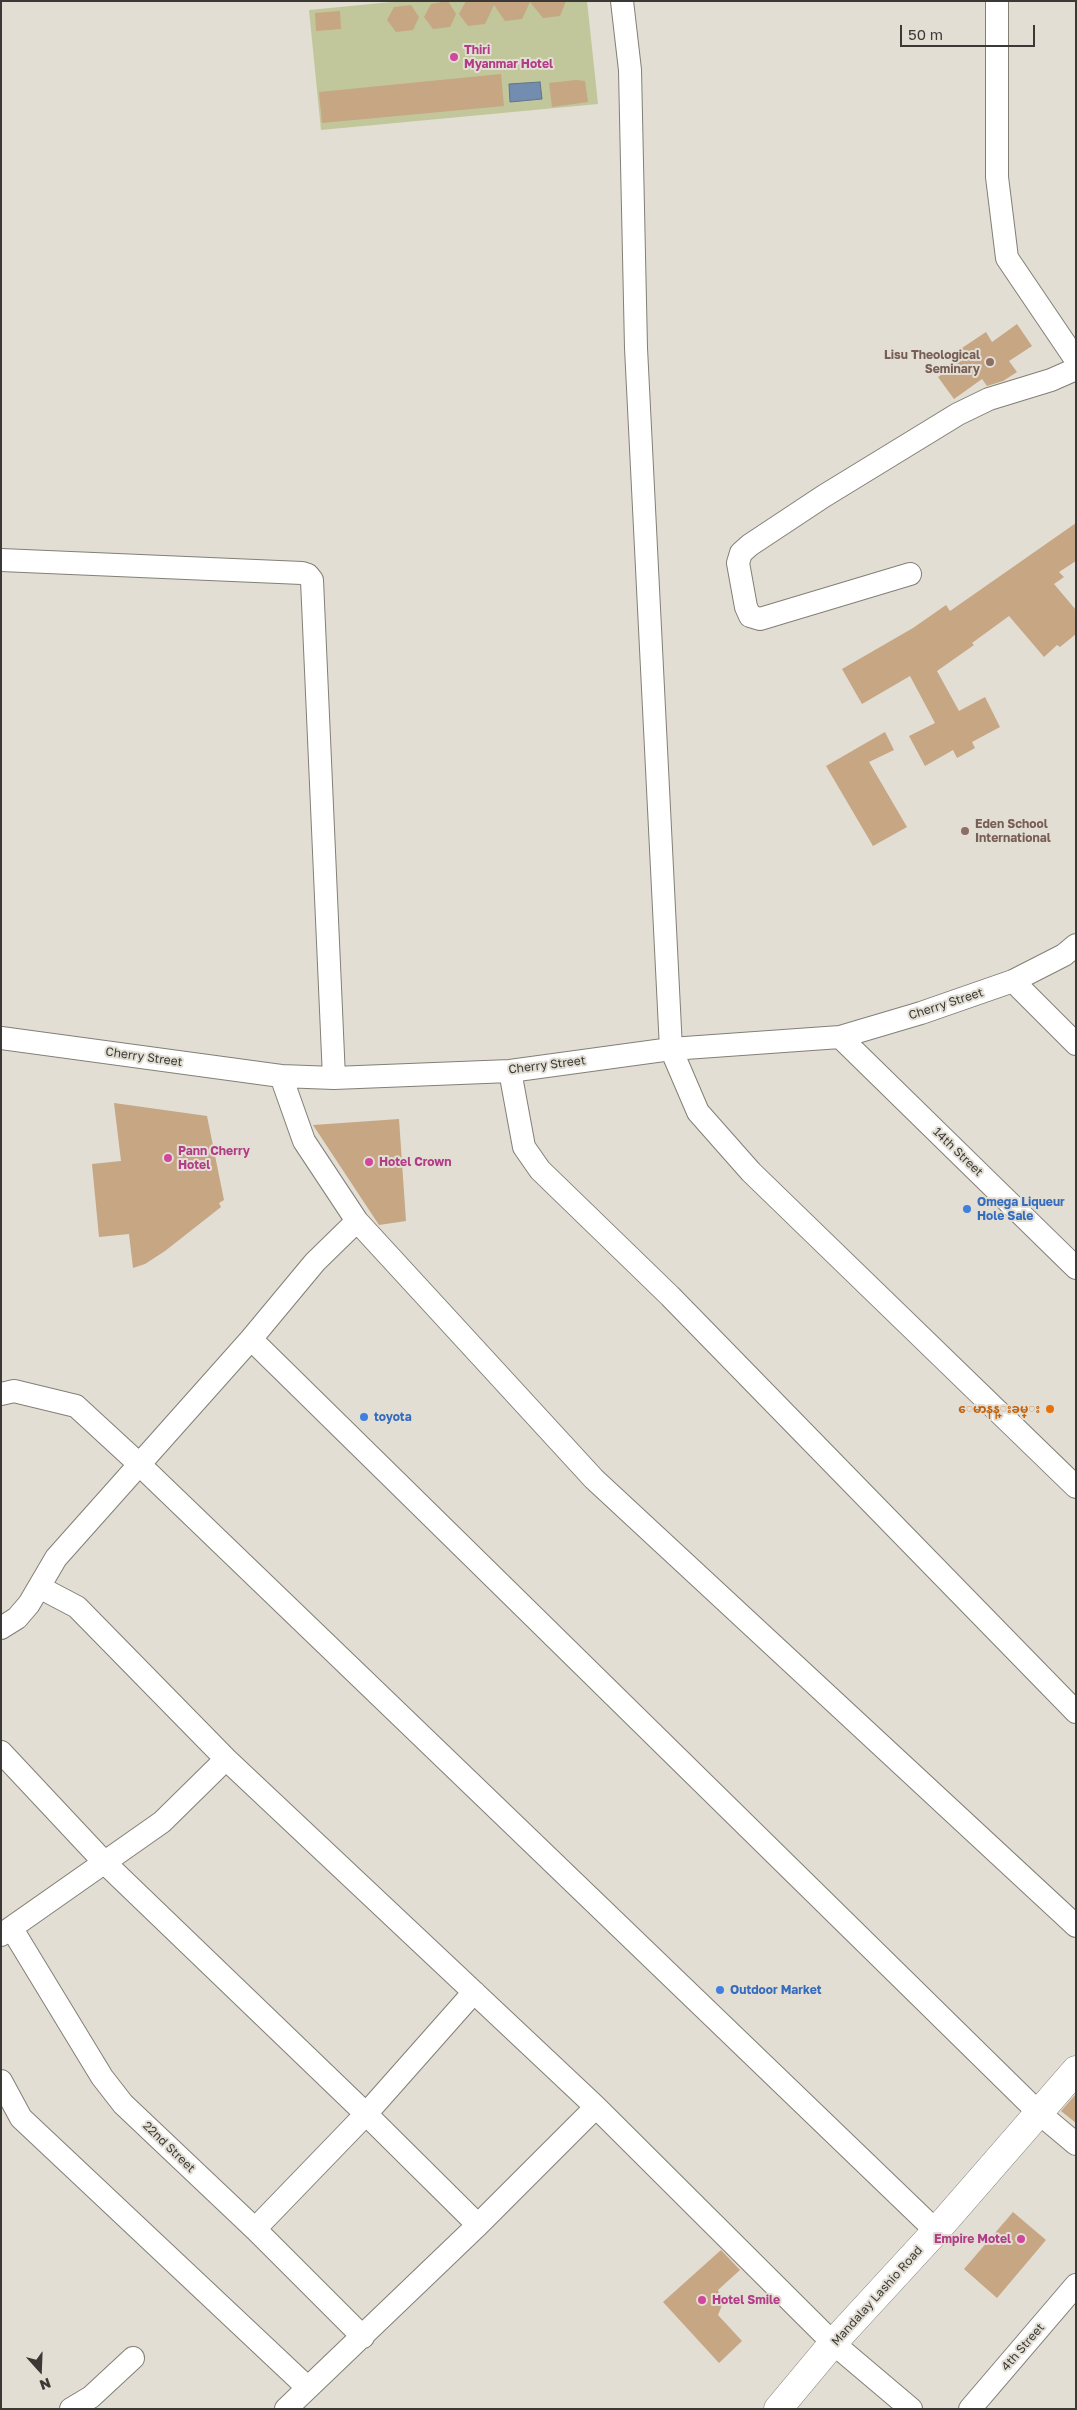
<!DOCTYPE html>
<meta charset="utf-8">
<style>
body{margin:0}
#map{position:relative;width:1077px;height:2410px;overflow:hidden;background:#e2ded4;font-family:"Golos Text",sans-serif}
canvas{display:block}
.frame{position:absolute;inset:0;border:2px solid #3b3935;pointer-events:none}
.north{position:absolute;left:15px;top:2345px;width:50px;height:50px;-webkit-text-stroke:4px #e2ded4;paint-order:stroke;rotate:160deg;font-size:14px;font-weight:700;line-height:20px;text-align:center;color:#3b3935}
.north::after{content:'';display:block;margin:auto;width:18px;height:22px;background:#3b3935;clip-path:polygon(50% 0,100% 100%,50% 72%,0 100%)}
.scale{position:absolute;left:900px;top:25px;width:135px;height:22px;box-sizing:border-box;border:2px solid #3b3935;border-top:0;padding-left:6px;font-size:15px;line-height:18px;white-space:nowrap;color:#3b3935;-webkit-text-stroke:4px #e2ded4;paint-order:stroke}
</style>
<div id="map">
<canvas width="1077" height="2410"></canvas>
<div class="frame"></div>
<div class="north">N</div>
<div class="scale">50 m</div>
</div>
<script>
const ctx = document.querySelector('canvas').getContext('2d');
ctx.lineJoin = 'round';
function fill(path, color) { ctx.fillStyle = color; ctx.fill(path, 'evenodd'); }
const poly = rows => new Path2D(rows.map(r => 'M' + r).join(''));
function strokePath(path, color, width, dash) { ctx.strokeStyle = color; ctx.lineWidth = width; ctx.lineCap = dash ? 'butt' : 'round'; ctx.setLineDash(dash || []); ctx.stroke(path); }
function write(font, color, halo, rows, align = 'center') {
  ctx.font = font + ' "Golos Text","Noto Sans Myanmar",sans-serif'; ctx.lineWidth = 4; ctx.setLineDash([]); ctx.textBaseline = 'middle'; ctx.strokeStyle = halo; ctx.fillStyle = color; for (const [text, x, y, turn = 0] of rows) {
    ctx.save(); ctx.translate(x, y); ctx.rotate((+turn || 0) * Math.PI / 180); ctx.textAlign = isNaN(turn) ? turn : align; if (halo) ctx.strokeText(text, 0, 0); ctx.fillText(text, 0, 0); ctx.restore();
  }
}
const green = poly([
 [402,1,587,1,598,104,321,130,309,10]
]);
const water = poly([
 [540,82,542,99,510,102,509,84,540,82]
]);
const building = poly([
 [448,1,456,14,450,27,433,29,424,17,431,4],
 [466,1,566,1,560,16,543,18,530,2,522,19,505,21,494,5,485,24,468,26,459,14],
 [411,5,419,17,413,30,396,32,387,20,394,7],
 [340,11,341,29,316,31,315,13],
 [501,74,504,106,322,123,319,92],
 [576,80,585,81,588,102,552,107,549,83],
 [1017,324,1032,346,1009,361,1017,372,1003,381,987,386,982,379,954,399,938,377,968,356,962,348,986,332,992,342],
 [1076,523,1076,561,1059,572,1064,577,1054,584,1076,610,1076,634,1060,647,1057,645,1044,657,1009,616,972,643,974,645,937,671,959,711,985,697,1000,727,972,742,975,748,957,758,953,750,925,766,909,736,935,723,910,676,862,704,842,669,913,628,946,605,950,611],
 [885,732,894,750,869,762,907,827,873,846,826,766],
 [114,1103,207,1116,224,1200,219,1203,221,1207,165,1251,145,1264,133,1268,129,1234,99,1237,92,1164,121,1161],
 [399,1119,406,1221,379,1225,313,1125],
 [1076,2094,1076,2123,1061,2111],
 [1013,2212,1046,2240,997,2298,964,2269],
 [721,2250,740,2270,718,2290,722,2305,718,2315,742,2341,719,2363,663,2302]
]);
const minor = poly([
 [622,1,630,70,636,348,671,1049,698,1112,751,1172,1076,1487],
 [997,1,997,177,1007,258,1076,360],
 [1,560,302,573,308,575,312,580,334,1078],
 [910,574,760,619,750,616,746,607,738,563,741,553,750,545,824,496,958,414,989,399,1051,380,1076,369],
 [1013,981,1076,1044],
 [840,1037,1076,1268],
 [1,1038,281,1076,334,1078,510,1071,671,1049,840,1037,921,1013,1013,981,1064,955,1076,945],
 [510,1071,524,1147,540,1170,670,1296,1076,1712],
 [357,1221,594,1479,1076,1926],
 [251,1339,1039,2113,1076,2144],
 [1,1394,14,1391,76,1406,139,1464,936,2231],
 [39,1587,77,1607,226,1759,596,2107,833,2343,911,2409],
 [1,1628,17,1618,29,1604,56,1558,251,1339,315,1262,357,1221,304,1141,281,1076],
 [1,1752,105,1863,366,2114,478,2225],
 [12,1929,102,2077,123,2104,255,2229,363,2337],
 [1,1935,162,1822,226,1759],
 [1,2081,21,2118,308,2388],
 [255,2229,366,2114,474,1992],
 [71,2409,91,2397,133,2358],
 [286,2409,478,2225,596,2107],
 [970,2409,1076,2285]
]);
const highway = poly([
 [778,2409,833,2343,936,2231,1076,2070]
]);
const markers = [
 [454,57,5,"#d1479c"],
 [990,362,5,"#8d6e63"],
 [965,831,5,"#8d6e63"],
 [168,1158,5,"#d1479c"],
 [369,1162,5,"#d1479c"],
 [967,1209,5,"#3f7fe0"],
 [1050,1409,5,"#e8710a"],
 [364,1417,5,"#3f7fe0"],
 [720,1990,5,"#3f7fe0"],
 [1021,2239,5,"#d1479c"],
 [702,2300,5,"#d1479c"]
];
const hotelNames = [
 ["Thiri",464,50],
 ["Myanmar Hotel",464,64],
 ["Pann Cherry",178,1151],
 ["Hotel",178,1165],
 ["Hotel Crown",379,1162],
 ["Empire Motel",1011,2239,"right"],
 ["Hotel Smile",712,2300]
];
const educationNames = [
 ["Lisu Theological",980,355],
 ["Seminary",980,369],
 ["Eden School",975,824,"left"],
 ["International",975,838,"left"]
];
const streetNames = [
 ["Cherry Street",946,1004,-18],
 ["Cherry Street",144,1057,8],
 ["Cherry Street",547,1065,-7],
 ["14th Street",958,1152,44],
 ["22nd Street",169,2147,44],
 ["Mandalay Lashio Road",877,2296,-48],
 ["4th Street",1023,2347,-49]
];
const shopNames = [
 ["Omega Liqueur",977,1202],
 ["Hole Sale",977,1216],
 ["toyota",374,1417],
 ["Outdoor Market",730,1990]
];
const foodNames = [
 ["ေမာနန္းခမ္း",1040,1409]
];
fill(green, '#c1c79a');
fill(water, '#728db0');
strokePath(water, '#62748b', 1);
fill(building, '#c6a683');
strokePath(minor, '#837f76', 24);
strokePath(highway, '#837f76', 29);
strokePath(minor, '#fff', 22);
strokePath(highway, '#fff', 28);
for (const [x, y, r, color] of markers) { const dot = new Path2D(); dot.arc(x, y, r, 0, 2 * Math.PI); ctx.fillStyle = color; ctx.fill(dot); strokePath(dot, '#e2ded4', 2); }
write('bold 12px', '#b23c85', '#e2ded4', hotelNames, 'left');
write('bold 12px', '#785e54', '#e2ded4', educationNames, 'right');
write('12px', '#3b3935', '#e2ded4', streetNames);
write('bold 12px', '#366cbe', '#e2ded4', shopNames, 'left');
write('bold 12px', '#c56008', '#e2ded4', foodNames, 'right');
</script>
